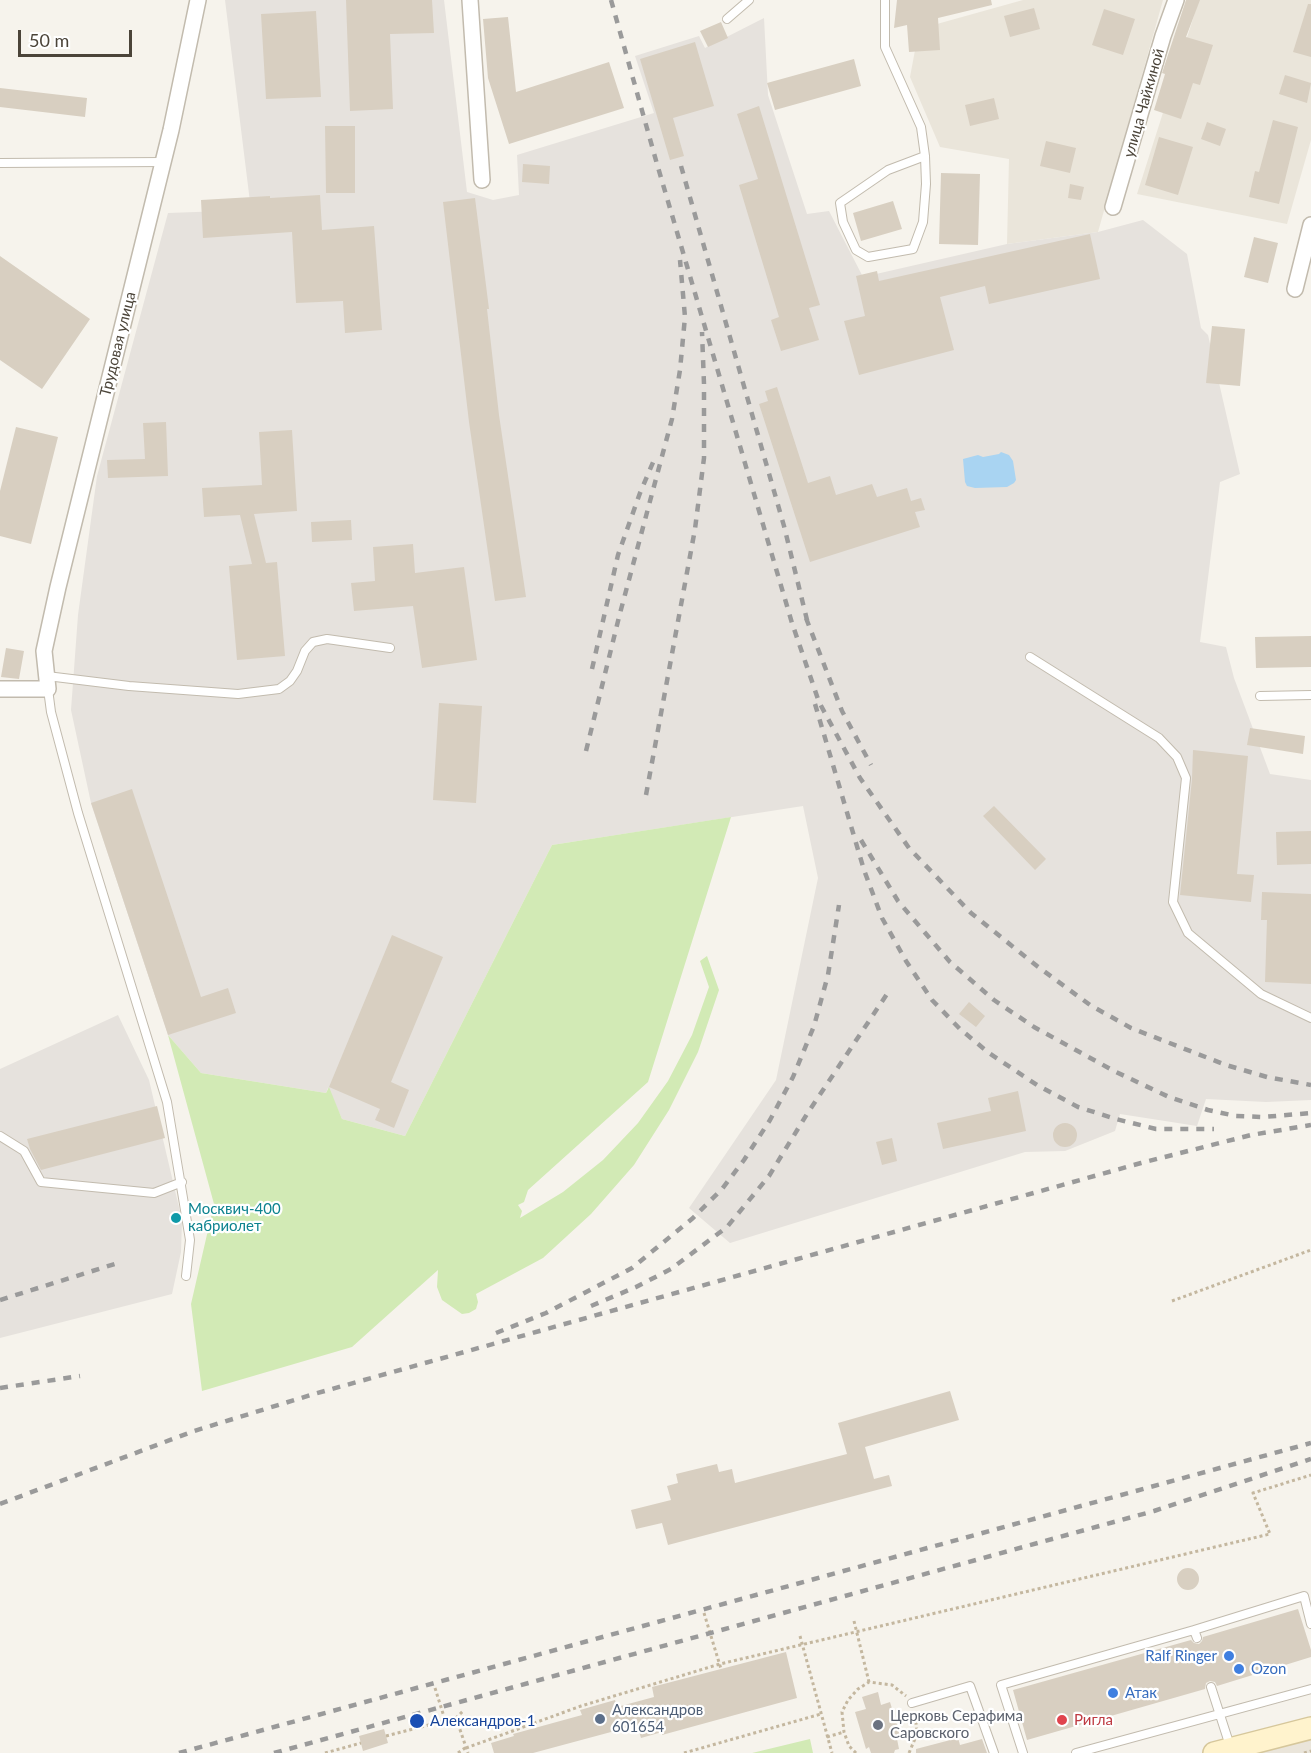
<!DOCTYPE html>
<meta charset="utf-8">
<style>
body{margin:0}
#map{position:relative;width:1311px;height:1753px;overflow:hidden;background:#f6f3ec;font-family:Lato,sans-serif}
canvas{display:block}
.scale{position:absolute;left:18px;top:30px;width:114px;height:27px;box-sizing:border-box;border:3px solid #4b4439;border-top:0;padding-left:8px;font-size:18px;line-height:21px;white-space:nowrap;color:#4b4439;-webkit-text-stroke:4px #fff;paint-order:stroke}
</style>
<div id="map">
<canvas width="1311" height="1753"></canvas>
<div class="scale">50 m</div>
</div>
<script>
const ctx = document.querySelector('canvas').getContext('2d');
ctx.lineJoin = 'round';
function fill(path, color) { ctx.fillStyle = color; ctx.fill(path, 'evenodd'); }
const poly = rows => new Path2D(rows.map(r => 'M' + r).join(''));
function strokePath(path, color, width, dash) { ctx.strokeStyle = color; ctx.lineWidth = width; ctx.lineCap = dash ? 'butt' : 'round'; ctx.setLineDash(dash || []); ctx.stroke(path); }
function write(font, color, halo, rows, align = 'center') {
  ctx.font = font + ' Lato,sans-serif'; ctx.lineWidth = 4.5; ctx.setLineDash([]); ctx.textBaseline = 'middle'; ctx.strokeStyle = halo; ctx.fillStyle = color; for (const [text, x, y, turn = 0] of rows) {
    ctx.save(); ctx.translate(x, y); ctx.rotate((+turn || 0) * Math.PI / 180); ctx.textAlign = isNaN(turn) ? turn : align; if (halo) ctx.strokeText(text, 0, 0); ctx.fillText(text, 0, 0); ctx.restore();
  }
}
const residential = poly([
 [1023,0,1163,0,1098,232,1007,244,1009,159,940,147,910,77,919,29],
 [1199,0,1311,0,1311,140,1287,224,1137,194],
 [1311,1738,1311,1753,1252,1753]
]);
const industrial = poly([
 [225,0,444,0,467,192,493,200,519,195,517,155,654,113,635,56,699,36,705,48,764,18,768,95,807,214,829,211,863,277,1007,244,1098,232,1143,220,1187,254,1201,328,1208,335,1240,474,1220,482,1200,642,1226,647,1234,678,1270,774,1311,780,1311,1100,1266,1102,1206,1099,1197,1126,1120,1114,1115,1131,1065,1151,1025,1152,730,1243,689,1208,776,1080,818,878,803,806,552,845,405,1136,342,1119,328,1088,326,1093,201,1073,168,1035,91,803,71,710,78,615,97,476,168,213,251,210],
 [118,1015,149,1080,182,1220,181,1252,172,1294,0,1338,0,1069]
]);
const green = poly([
 [731,817,648,1082,528,1190,524,1202,518,1205,522,1211,520,1218,563,1192,603,1160,638,1123,668,1081,692,1035,709,987,700,961,707,956,719,990,698,1052,669,1110,634,1165,591,1214,543,1258,476,1294,478,1302,476,1309,469,1313,462,1314,442,1300,437,1287,438,1270,352,1347,202,1391,191,1304,214,1204,168,1035,201,1073,326,1093,329,1087,342,1119,405,1136,552,845],
 [810,1739,813,1753,752,1753]
]);
const water = poly([
 [1001,452,1009,455,1013,461,1016,480,1014,483,1007,487,975,488,967,486,965,482,963,459,978,455,983,457,999,454]
]);
const building = poly([
 [346,0,432,0,434,33,390,34,393,109,350,111],
 [897,0,991,0,992,5,938,18,940,50,909,52,907,25,894,28],
 [1186,0,1200,0,1186,37,1213,45,1200,85,1193,83,1181,119,1154,110,1165,74,1162,73],
 [1308,4,1311,4,1311,57,1293,52],
 [1034,8,1040,29,1010,37,1004,16],
 [1104,9,1135,19,1123,55,1092,45],
 [316,11,321,97,266,99,261,14],
 [508,17,516,92,609,62,624,108,509,144,488,78,483,19],
 [721,22,728,38,708,47,700,31],
 [695,42,714,106,673,118,684,156,670,160,640,59],
 [854,59,861,86,775,110,767,83],
 [1285,75,1311,83,1307,103,1279,94],
 [0,88,87,98,85,117,0,107],
 [994,98,999,119,970,126,965,105],
 [759,106,820,305,809,308,819,340,781,351,771,320,779,317,739,185,758,179,737,114],
 [1273,120,1298,127,1279,204,1249,197,1255,171,1259,172],
 [1207,122,1226,129,1220,146,1201,139],
 [325,126,355,126,355,193,326,193],
 [1159,137,1193,147,1178,195,1145,185],
 [1046,141,1076,148,1070,173,1040,166],
 [523,164,550,166,549,184,522,182],
 [941,173,980,174,978,245,939,244],
 [1070,184,1084,187,1081,200,1068,198],
 [320,195,322,230,374,226,382,330,345,333,343,301,296,303,292,232,203,238,201,200,270,196,270,198],
 [475,198,489,309,487,309,499,415,526,597,495,601,469,422,443,202],
 [893,201,902,229,861,241,853,213],
 [1090,234,1100,279,989,304,985,286,940,297,954,350,859,375,844,321,865,316,856,276,877,271,879,281],
 [1254,237,1278,243,1268,283,1244,277],
 [0,256,90,319,42,389,0,360],
 [1212,326,1245,329,1240,386,1206,383],
 [777,387,808,483,830,476,836,495,872,484,877,497,907,488,911,501,921,498,925,510,915,512,920,527,810,562,759,404,768,401,765,391],
 [166,422,168,476,108,478,107,460,145,459,143,423],
 [16,427,58,437,31,544,0,536,0,491],
 [292,430,297,511,254,514,266,563,277,562,285,656,237,660,229,566,252,564,240,515,204,517,202,488,262,485,259,432],
 [351,520,352,540,312,542,311,522],
 [413,544,415,573,464,567,477,660,422,668,413,606,354,611,351,583,375,581,373,547],
 [1311,636,1311,667,1256,668,1255,637],
 [6,648,24,651,19,679,1,677],
 [439,703,482,706,476,803,433,800],
 [1250,728,1305,736,1303,754,1247,745],
 [1193,750,1248,756,1237,874,1254,875,1251,902,1180,895,1192,779],
 [132,789,201,997,228,988,236,1013,168,1035,91,803],
 [994,806,1046,859,1035,870,983,816],
 [1311,831,1311,864,1277,865,1276,832],
 [1262,892,1311,894,1311,984,1265,982,1267,920,1261,920],
 [392,935,443,957,391,1082,409,1090,394,1128,375,1120,380,1109,329,1087],
 [969,1002,985,1016,976,1027,959,1014],
 [1018,1091,1026,1131,943,1149,937,1123,991,1111,988,1098],
 [157,1106,165,1138,41,1170,30,1149,27,1139],
 '1053 1135a12 12 0 1 1 24 0a12 12 0 1 1-24 0Z',
 [892,1138,897,1161,882,1165,876,1142],
 [950,1391,959,1420,865,1447,874,1479,889,1475,892,1486,668,1545,662,1523,636,1529,631,1510,671,1500,667,1486,678,1483,676,1474,717,1464,719,1472,732,1469,735,1483,847,1454,838,1423],
 '1177 1579a11 11 0 1 1 22 0a11 11 0 1 1-22 0Z',
 [1298,1609,1311,1650,1311,1657,1217,1686,1215,1682,1210,1681,1206,1683,1205,1689,1027,1740,1013,1690,1191,1640,1194,1643,1199,1644,1202,1641,1203,1637],
 [786,1652,797,1698,662,1735,662,1732,641,1738,637,1725,533,1753,494,1753,491,1743,514,1736,513,1734,582,1715,580,1710,615,1700,617,1707,654,1697,652,1687],
 [878,1692,881,1705,890,1702,901,1738,897,1739,899,1749,895,1750,894,1753,871,1753,869,1747,866,1749,855,1712,866,1709,862,1697],
 [384,1729,388,1743,363,1751,359,1736],
 [958,1738,960,1745,982,1739,987,1753,916,1753,916,1749]
]);
const path = poly([
 [1172,1301,1311,1250],
 [704,1613,721,1669],
 [854,1621,869,1682],
 [800,1636,832,1753],
 [435,1688,445,1720],
 [456,1718,468,1753],
 [386,1736,456,1718,464,1710],
 [827,1737,844,1732],
 [466,1748,581,1706,720,1664,1270,1534,1253,1493,1311,1475],
 [325,1753,361,1743],
 [458,1753,465,1748],
 [684,1753,821,1714],
 [856,1753,849,1746,844,1732,842,1712,848,1700,858,1689,869,1682,892,1685,906,1696],
 [909,1753,917,1734,915,1712],
 [1304,1753,1311,1751]
]);
const service = poly([
 [885,0,885,47,921,127,925,156,926,184,923,222,913,249,868,257,856,250,843,222,840,203,888,170,925,156],
 [727,19,749,0],
 [0,163,163,162],
 [1030,657,1159,738,1177,757,1186,778,1173,902,1188,933,1261,994,1311,1018],
 [47,676,129,686,238,694,279,689,290,681,297,671,305,651,313,642,327,639,390,648],
 [48,689,51,712,78,813,167,1102,190,1240,186,1276],
 [1260,696,1311,695],
 [0,1136,24,1151,41,1182,154,1193,182,1182],
 [1194,1630,1304,1596,1311,1624],
 [1211,1687,1231,1749],
 [912,1703,970,1686,994,1753],
 [1023,1753,1001,1685,1194,1630,1197,1638],
 [1076,1753,1311,1689]
]);
const minor = poly([
 [470,0,482,180],
 [1113,207,1163,36,1176,0],
 [1295,289,1311,225],
 [0,689,48,689,44,651,58,587,171,130,198,0]
]);
const secondary = poly([
 [1214,1753,1311,1728]
]);
const rail = poly([
 [611,0,657,164,792,623,819,702,860,778,909,848,971,913,1037,966,1090,1005,1131,1028,1226,1065,1267,1077,1311,1085],
 [681,166,784,526,808,624],
 [806,618,842,711,871,765],
 [592,669,618,555,640,493,654,460],
 [815,704,864,870,882,918,906,961,932,1000,960,1029,989,1053,1037,1085,1078,1107,1116,1119,1156,1129,1214,1129],
 [586,751,619,617,672,419,680,370,685,317,680,260],
 [646,795,695,529,704,458,704,384,702,332],
 [861,840,898,901,950,962,994,1000,1034,1027,1114,1071,1169,1097,1208,1110,1236,1116,1263,1117,1311,1113],
 [0,1300,121,1262],
 [591,1306,636,1287,671,1269,727,1227,769,1176,807,1114,889,991],
 [496,1333,546,1313,632,1268,693,1218,722,1189,744,1160,770,1120,793,1077,814,1026,828,975,839,905],
 [0,1388,80,1376],
 [0,1504,194,1431,314,1394,1141,1163,1251,1135,1311,1125],
 [179,1753,1311,1443],
 [274,1753,1154,1511,1311,1459]
]);
const markers = [
 [176,1218,6,"#0f9aa8"],
 [1229,1656,6,"#3f7fe0"],
 [1239,1669,6,"#3f7fe0"],
 [1113,1693,6,"#3f7fe0"],
 [600,1719,6,"#5c6f8a"],
 [1062,1720,6,"#e0444e"],
 [417,1721,8,"#1a4fb4"],
 [878,1725,6,"#6b7280"]
];
const streetNames = [
 ["улица Чайкиной",1144,103,-74],
 ["Трудовая улица",118,344,-76]
];
const cultureNames = [
 ["Москвич-400",188,1209],
 ["кабриолет",188,1226]
];
const shopNames = [
 ["Ralf Ringer",1217,1656,"right"],
 ["Ozon",1251,1669],
 ["Атак",1125,1693]
];
const serviceNames = [
 ["Александров",612,1710],
 ["601654",612,1727]
];
const worshipNames = [
 ["Церковь Серафима",890,1716],
 ["Саровского",890,1733]
];
const healthNames = [
 ["Ригла",1074,1720]
];
const transitNames = [
 ["Александров-1",430,1721]
];
fill(residential, '#eae5da');
fill(industrial, '#e6e2dd');
fill(green, '#d2eab5');
fill(water, '#a9d4f2');
fill(building, '#d8cfc1');
strokePath(service, '#c2bbae', 10);
strokePath(minor, '#c2bbae', 18);
strokePath(secondary, '#d6c79b', 24);
strokePath(path, '#c4b79f', 3, [3, 3]);
strokePath(service, '#fff', 8);
strokePath(minor, '#fff', 15);
strokePath(secondary, '#fff3cd', 21);
strokePath(rail, '#9a9a9a', 4.5, [8, 8]);
for (const [x, y, r, color] of markers) { const dot = new Path2D(); dot.arc(x, y, r, 0, 2 * Math.PI); ctx.fillStyle = color; ctx.fill(dot); strokePath(dot, '#fff', 2); }
write('15px', '#4b4439', '#fff', streetNames);
write('15px', '#0d838f', '#fff', cultureNames, 'left');
write('15px', '#366cbe', '#fff', shopNames, 'left');
write('15px', '#4e5e75', '#fff', serviceNames, 'left');
write('15px', '#5b616d', '#fff', worshipNames, 'left');
write('15px', '#be3a42', '#fff', healthNames, 'left');
write('15px', '#164399', '#fff', transitNames, 'left');
</script>
